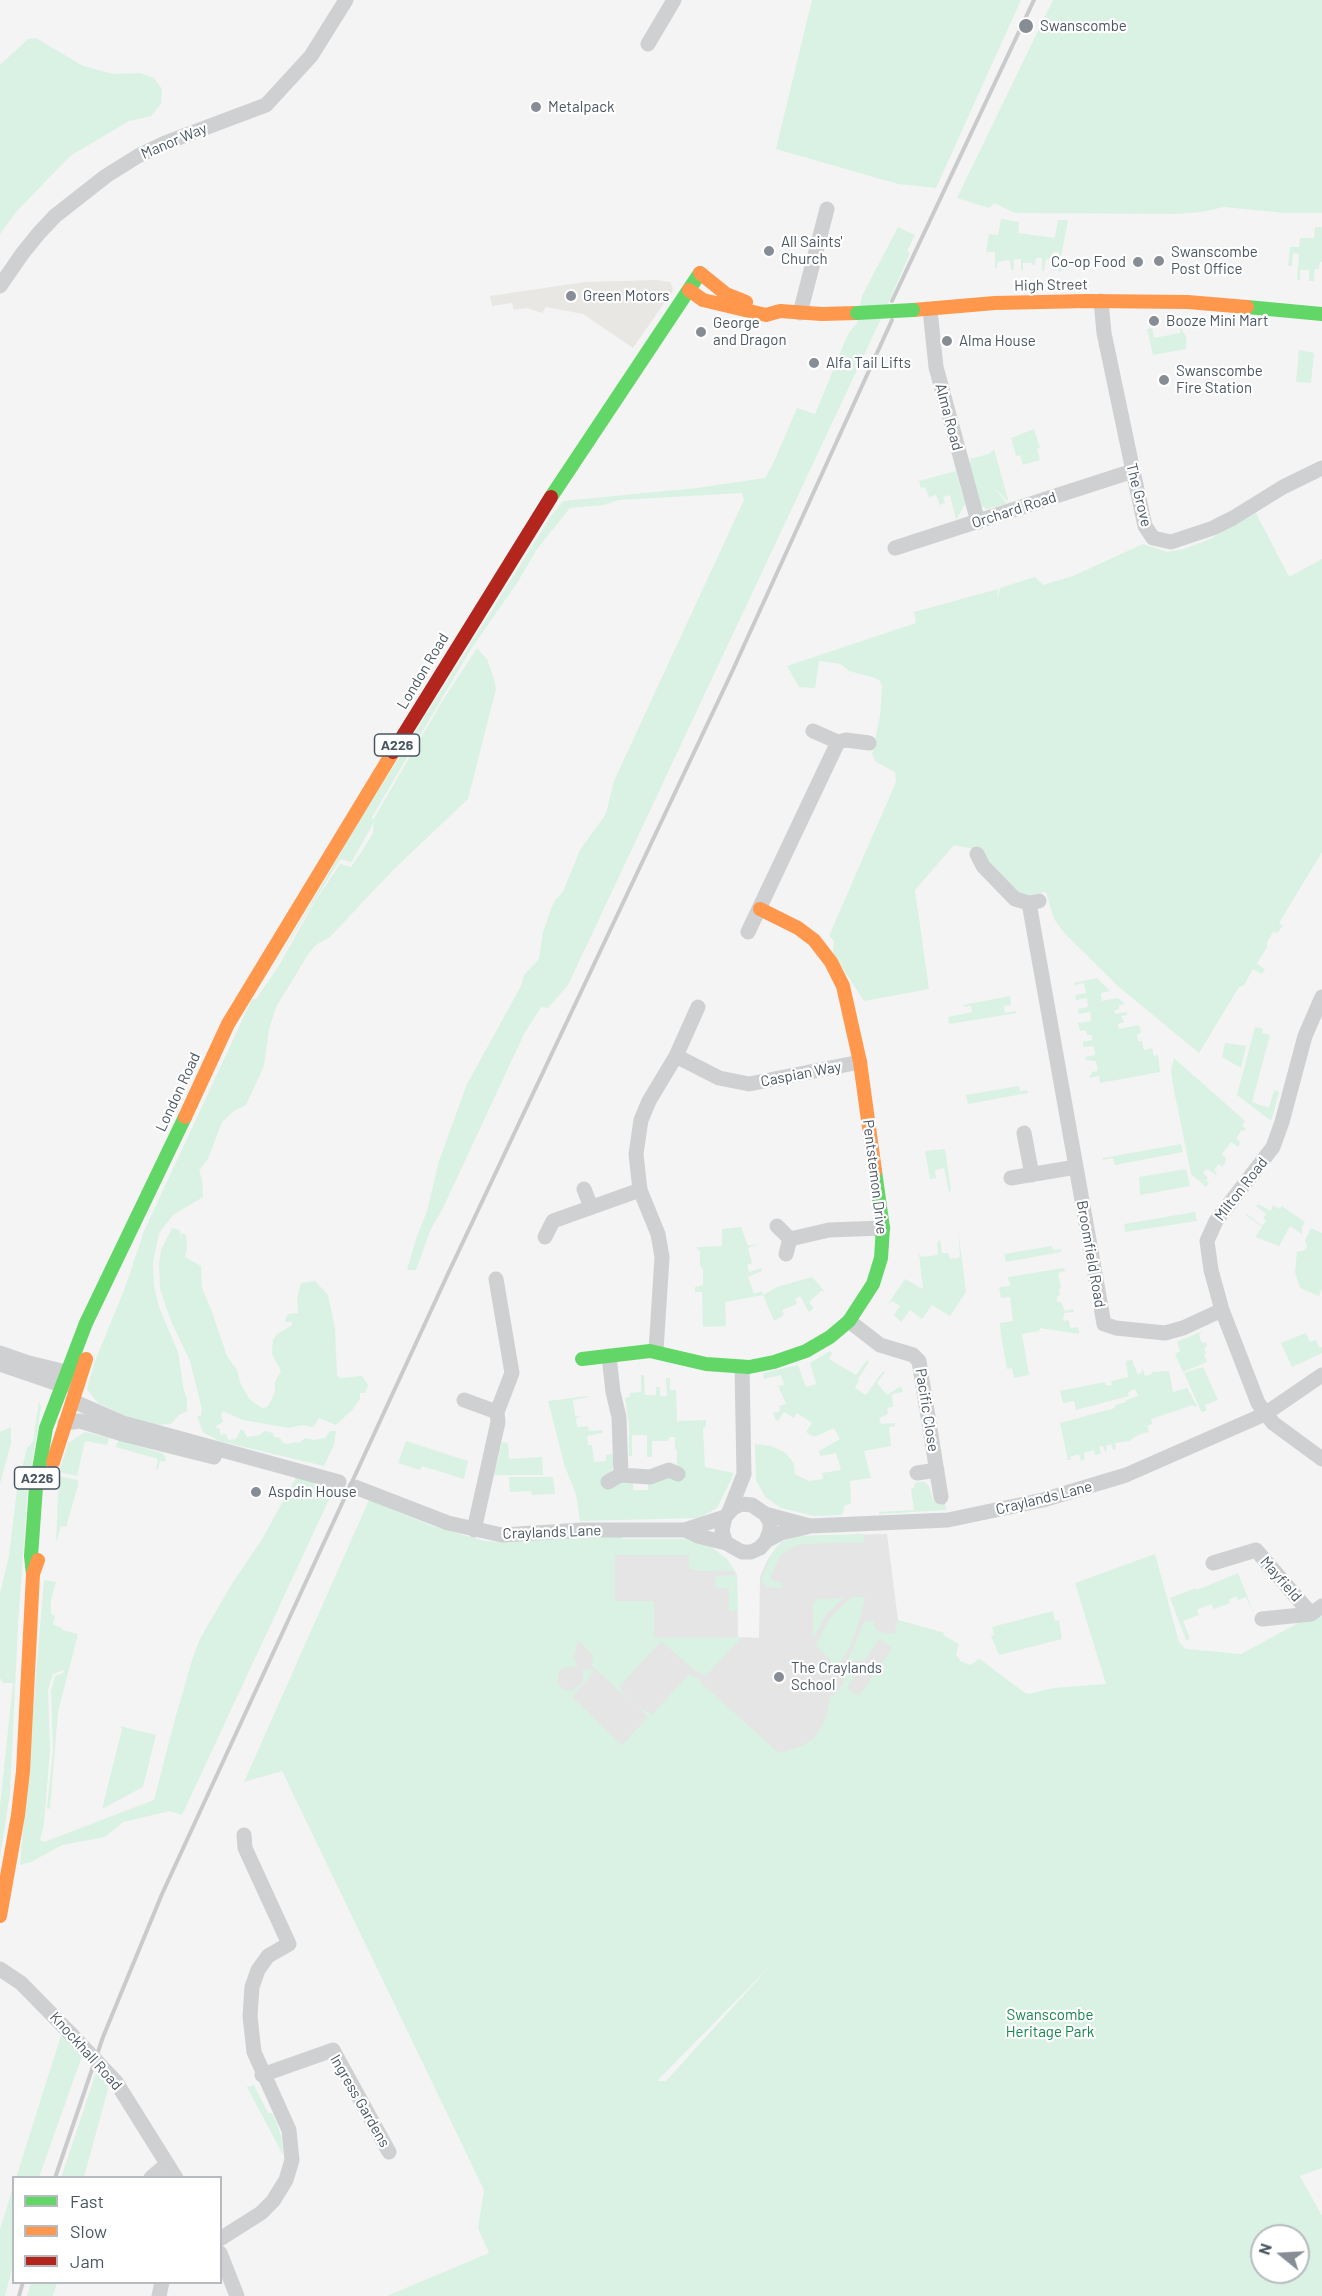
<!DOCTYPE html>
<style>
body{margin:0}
#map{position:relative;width:1322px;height:2296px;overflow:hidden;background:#f4f4f4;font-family:Barlow,sans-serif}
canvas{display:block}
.legend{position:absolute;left:12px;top:2176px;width:210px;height:108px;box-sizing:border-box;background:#fff;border:2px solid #b7bbc0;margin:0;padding:8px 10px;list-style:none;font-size:18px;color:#4a5661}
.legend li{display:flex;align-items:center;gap:12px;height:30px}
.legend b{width:30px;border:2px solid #b7bbc0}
.north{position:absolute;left:1250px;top:2224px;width:60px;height:60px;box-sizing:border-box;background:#fff;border:2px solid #b7bbc0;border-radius:50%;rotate:288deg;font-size:16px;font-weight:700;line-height:24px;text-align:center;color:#4a5661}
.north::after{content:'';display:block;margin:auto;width:21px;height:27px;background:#868d94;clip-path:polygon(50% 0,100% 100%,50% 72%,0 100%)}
</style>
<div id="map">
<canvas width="1322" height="2296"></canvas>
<ul class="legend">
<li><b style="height:8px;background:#63d668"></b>Fast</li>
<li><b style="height:8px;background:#ff974d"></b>Slow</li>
<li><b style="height:8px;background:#b3261e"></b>Jam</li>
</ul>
<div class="north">N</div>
</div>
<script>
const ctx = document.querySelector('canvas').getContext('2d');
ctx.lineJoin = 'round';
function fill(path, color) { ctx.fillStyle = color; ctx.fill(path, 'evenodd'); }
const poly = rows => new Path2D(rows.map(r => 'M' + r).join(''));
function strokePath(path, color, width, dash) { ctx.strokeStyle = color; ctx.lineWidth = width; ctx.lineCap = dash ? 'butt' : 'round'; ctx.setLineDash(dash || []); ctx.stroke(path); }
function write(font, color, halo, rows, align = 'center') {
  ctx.font = font + ' Barlow,sans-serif'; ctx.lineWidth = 4.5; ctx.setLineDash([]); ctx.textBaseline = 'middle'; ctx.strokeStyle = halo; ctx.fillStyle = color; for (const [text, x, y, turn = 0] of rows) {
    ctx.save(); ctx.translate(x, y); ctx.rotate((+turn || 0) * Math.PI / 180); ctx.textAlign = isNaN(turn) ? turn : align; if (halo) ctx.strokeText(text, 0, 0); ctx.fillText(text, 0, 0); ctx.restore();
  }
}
const commercial = poly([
 [657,280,670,282,673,288,672,292,633,348,583,314,546,307,542,313,527,308,514,310,512,303,492,306,490,296,585,282]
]);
const education = poly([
 [887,1534,898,1620,944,1633,874,1707,702,1818,538,1669,574,1658,572,1549,712,1549,727,1559,737,1575,738,1637,759,1638,760,1577,768,1559,781,1542,800,1536]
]);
const green = poly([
 [812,0,1021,0,936,188,898,184,776,149],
 [1053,0,1322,0,1322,213,1285,213,1224,207,1201,212,1176,214,1015,213,994,203,989,208,957,198],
 [36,38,83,66,113,74,140,73,154,78,162,89,161,104,151,116,129,121,70,156,17,211,0,234,0,65,28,39],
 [1001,219,1019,222,1018,233,1055,238,1058,220,1068,220,1061,257,1061,272,1058,271,1059,252,1053,252,1053,259,1046,259,1044,271,1042,271,1042,258,1036,258,1035,265,1033,265,1032,263,1023,263,1023,270,1021,270,1021,259,1014,259,1014,270,1011,270,1010,260,998,262,997,268,995,268,995,252,987,252,987,256,986,252,989,234,998,235],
 [898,227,915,235,907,251,910,253,888,304,568,985,548,1008,541,1007,524,1034,443,1208,430,1231,416,1270,407,1270,416,1239,427,1211,439,1161,467,1084,521,986,524,975,539,959,543,932,551,909,555,900,563,892,580,850,606,814,614,781,744,500,742,493,618,500,604,505,570,508,537,549,517,583,471,649,372,817,373,820,443,700,477,648,487,659,494,679,496,689,468,799,392,871,330,937,316,945,309,953,276,1007,269,1029,264,1066,246,1105,234,1111,222,1122,208,1159,199,1170,202,1180,203,1197,173,1215,159,1233,153,1263,154,1286,159,1307,178,1352,184,1391,187,1398,187,1411,179,1415,171,1424,156,1425,120,1414,98,1403,87,1389,95,1361,125,1288,144,1231,252,999,256,999,278,967,314,903,340,864,351,867,366,845,373,833,374,822,352,861,350,862,341,859,339,861,270,973,361,818,551,516,563,501,697,488,765,478,772,466,797,408,815,414,848,334,857,323,862,296],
 [1315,227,1322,227,1322,262,1320,262,1319,269,1315,269,1314,281,1309,281,1309,270,1300,270,1300,280,1297,280,1299,254,1293,253,1292,266,1288,266,1290,247,1299,247,1300,238,1314,238],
 [1180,327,1186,336,1186,349,1153,355,1147,329,1152,328,1154,338,1180,333],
 [1299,350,1314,353,1311,383,1296,382],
 [1034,429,1040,448,1037,449,1040,460,1023,465,1020,455,1016,456,1011,438],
 [994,449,1009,503,992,485,1007,504,986,509,981,505,969,462,972,461,969,459,989,454],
 [956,471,965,504,956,520,950,495,943,497,945,503,940,505,936,495,929,497,925,487,921,488,919,481],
 [1256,513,1289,577,1322,559,1322,852,1279,923,1283,926,1277,933,1273,932,1267,942,1267,947,1257,964,1265,969,1262,974,1253,969,1244,985,1239,987,1199,1053,1119,987,1065,934,1054,919,1046,892,1023,896,1017,893,978,850,954,845,915,890,929,989,864,1001,833,953,834,941,829,936,896,782,895,772,876,762,872,754,880,716,882,686,880,681,875,678,849,671,841,664,819,661,815,688,799,687,787,666,916,623,914,612,998,589,997,599,1000,588,1035,577,1043,585,1073,576,1143,544,1167,552,1184,549,1210,539],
 [1097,978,1110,991,1101,993,1102,1001,1118,998,1125,1004,1119,1005,1119,1009,1114,1011,1115,1014,1127,1012,1127,1015,1121,1016,1124,1022,1118,1024,1119,1029,1139,1025,1141,1033,1137,1034,1138,1041,1142,1041,1144,1050,1152,1048,1154,1056,1158,1055,1160,1072,1100,1083,1099,1076,1089,1078,1092,1072,1098,1071,1096,1061,1086,1060,1085,1057,1095,1055,1094,1046,1084,1047,1083,1045,1083,1042,1092,1040,1092,1035,1087,1035,1086,1030,1080,1031,1078,1023,1091,1021,1090,1012,1079,1014,1078,1012,1078,1009,1088,1007,1087,998,1076,1000,1075,995,1086,993,1084,983,1074,985,1074,983],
 [1010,996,1011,1005,1004,1006,1005,1013,1016,1011,1017,1013,949,1024,948,1017,972,1012,971,1006,964,1007,963,1005],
 [1255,1027,1263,1029,1262,1033,1270,1035,1252,1102,1269,1108,1274,1090,1279,1092,1271,1121,1237,1095],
 [1225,1043,1246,1046,1241,1068,1222,1057],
 [1174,1058,1245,1121,1242,1125,1246,1129,1244,1131,1242,1130,1236,1138,1240,1142,1239,1146,1238,1147,1231,1142,1222,1154,1226,1158,1225,1163,1222,1167,1219,1164,1214,1170,1217,1173,1216,1175,1207,1169,1203,1173,1208,1178,1206,1181,1209,1183,1206,1187,1191,1174,1172,1080,1171,1070],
 [1019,1086,1020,1091,1027,1090,1028,1093,968,1104,966,1095],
 [1181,1144,1183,1152,1115,1165,1113,1158,1103,1160,1103,1158],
 [945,1149,951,1191,949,1192,944,1168,935,1170,936,1178,930,1179,925,1151],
 [1186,1169,1190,1186,1140,1195,1139,1177],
 [1258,1204,1271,1211,1273,1205,1279,1209,1282,1206,1305,1222,1302,1227,1302,1234,1290,1226,1279,1246,1255,1237,1262,1227,1246,1215,1247,1214,1262,1226,1266,1221,1263,1218,1266,1214,1256,1206],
 [1195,1212,1197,1221,1125,1232,1124,1224],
 [741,1227,748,1246,760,1243,748,1248,752,1263,747,1265,749,1272,761,1268,762,1271,748,1277,754,1294,762,1291,763,1295,777,1287,812,1277,825,1292,821,1291,809,1302,814,1308,809,1312,800,1296,795,1299,797,1304,782,1310,784,1315,774,1321,763,1295,725,1302,726,1326,703,1327,702,1292,695,1292,695,1287,703,1285,703,1269,700,1266,700,1251,696,1247,722,1246,722,1229],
 [172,1228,180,1230,181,1240,182,1233,186,1235,187,1248,185,1257,201,1266,202,1288,211,1309,227,1356,237,1370,240,1382,249,1399,262,1408,267,1407,271,1401,275,1392,275,1382,281,1371,272,1354,273,1340,276,1335,292,1325,292,1322,285,1322,285,1320,288,1314,298,1313,297,1298,301,1283,315,1281,328,1295,335,1328,337,1376,341,1378,362,1376,368,1385,365,1393,360,1393,360,1399,352,1410,336,1425,319,1418,314,1426,311,1427,302,1425,289,1428,243,1420,223,1411,221,1415,223,1422,215,1427,220,1429,220,1435,226,1434,228,1440,236,1439,241,1429,244,1431,247,1437,260,1435,264,1431,273,1433,274,1437,280,1438,283,1443,289,1444,294,1442,299,1443,305,1438,314,1440,325,1438,330,1431,336,1431,334,1445,324,1466,219,1441,203,1432,197,1416,201,1416,202,1409,190,1361,171,1321,160,1289,159,1264,161,1250],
 [1311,1228,1322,1233,1322,1287,1319,1296,1300,1288,1295,1272,1297,1252,1305,1250,1307,1246,1305,1240],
 [958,1229,966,1292,950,1316,932,1305,922,1319,910,1310,901,1322,894,1315,900,1306,892,1301,888,1304,905,1279,923,1289,919,1253,921,1257,938,1255,937,1244,940,1239,942,1253,948,1253,950,1259,958,1258,960,1256],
 [1052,1246,1053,1250,1061,1249,1061,1252,1006,1262,1004,1254],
 [1064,1268,1065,1271,1058,1273,1061,1288,1059,1289,1060,1295,1057,1296,1057,1302,1061,1302,1065,1311,1073,1309,1074,1312,1064,1313,1063,1321,1069,1320,1070,1328,1078,1327,1079,1334,1040,1328,1039,1331,1022,1334,1029,1375,1014,1378,1012,1368,1007,1369,1001,1335,1000,1323,1013,1321,1010,1297,1001,1298,999,1287,1010,1286,1008,1277],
 [1203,1331,1199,1335,1202,1343,1206,1342,1207,1347,1204,1348,1206,1353,1204,1354,1207,1362,1183,1372,1175,1354,1180,1351,1177,1342],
 [1306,1333,1310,1342,1316,1340,1319,1348,1322,1347,1322,1353,1292,1367,1281,1343],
 [830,1351,832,1353,829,1359,856,1375,867,1360,869,1362,858,1379,859,1380,855,1388,866,1395,883,1371,885,1372,877,1383,887,1395,901,1386,903,1392,892,1394,893,1407,887,1408,888,1414,879,1418,881,1424,895,1423,895,1426,889,1427,891,1446,864,1451,871,1478,850,1481,851,1504,845,1505,842,1515,814,1516,781,1508,765,1497,756,1480,755,1444,771,1446,786,1453,794,1464,795,1474,809,1481,823,1479,822,1473,841,1470,836,1453,820,1456,819,1451,840,1439,834,1428,814,1437,806,1432,812,1423,797,1413,794,1418,784,1412,778,1421,775,1419,773,1413,780,1411,779,1406,786,1404,778,1386,784,1385,781,1375,764,1379,763,1373,798,1365,806,1387,816,1384,810,1363],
 [1132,1360,1138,1375,1142,1372,1142,1366,1145,1376,1152,1374,1152,1372,1169,1371,1173,1392,1187,1388,1197,1406,1194,1407,1193,1405,1151,1419,1152,1424,1147,1426,1149,1432,1138,1435,1129,1441,1115,1443,1116,1449,1113,1450,1111,1444,1106,1446,1107,1451,1105,1452,1103,1446,1099,1447,1101,1454,1095,1455,1094,1450,1084,1453,1085,1459,1081,1461,1079,1454,1070,1457,1071,1460,1068,1460,1060,1423,1115,1408,1115,1405,1126,1402,1126,1400,1138,1396,1135,1389,1128,1392,1129,1396,1076,1410,1074,1401,1063,1403,1060,1391,1105,1382,1106,1386,1112,1385,1111,1381,1128,1377,1126,1361],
 [1203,1367,1218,1400,1205,1405,1207,1410,1203,1412,1201,1411,1184,1373],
 [641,1375,644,1375,645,1395,656,1395,656,1387,660,1387,660,1396,667,1396,666,1378,670,1378,670,1390,676,1390,677,1421,706,1420,706,1427,703,1428,705,1467,733,1473,732,1478,717,1508,699,1518,580,1521,576,1494,565,1467,548,1401,587,1396,589,1397,573,1400,575,1416,582,1417,576,1418,577,1427,588,1426,589,1431,602,1430,603,1433,587,1436,588,1445,592,1445,594,1462,606,1461,606,1455,613,1454,613,1451,618,1450,611,1473,619,1480,633,1481,633,1490,648,1490,648,1481,677,1469,677,1450,675,1449,675,1437,669,1437,668,1441,652,1441,652,1457,647,1457,647,1435,632,1435,632,1456,629,1456,629,1425,625,1398,630,1397,630,1393,641,1392],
 [39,1401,41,1407,28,1487,18,1624,10,1793,0,1857,0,1806,13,1683,3,1683,0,1678,0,1593,9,1556,17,1489,27,1448,33,1442],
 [11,1427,11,1443,0,1484,0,1432],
 [85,1432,109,1438,107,1445,85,1441,77,1476,59,1472,68,1443],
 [118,1440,162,1453,165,1456,166,1462,160,1461,158,1469,156,1469,158,1459,116,1447],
 [406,1441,468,1461,464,1479,422,1466,420,1470,398,1463],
 [502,1442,508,1443,509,1459,542,1457,543,1475,494,1475],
 [59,1476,78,1480,78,1485,66,1527,61,1526,56,1543],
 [297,1476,333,1491,182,1815,170,1811,123,1822,105,1837,62,1845,31,1862,20,1865,44,1580,56,1582,51,1600,51,1614,55,1616,53,1624,62,1628,62,1630,78,1634,58,1712,50,1809,47,1808,53,1751,51,1691,55,1676,63,1673,65,1668,64,1670,53,1674,48,1690,50,1750,44,1824,40,1840,44,1842,154,1800,175,1719,193,1657,201,1637,233,1582,261,1541],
 [509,1477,553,1477,555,1494,532,1495,531,1491,510,1492],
 [919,1482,925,1482,929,1486,933,1501,945,1500,946,1510,879,1514,879,1512,914,1510,911,1489,914,1488,915,1483],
 [369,1500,432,1526,485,1541,500,1542,584,1536,621,1536,622,1539,684,1539,710,1546,727,1559,735,1571,695,1571,694,1569,689,1569,689,1555,615,1555,615,1601,654,1601,654,1638,742,1637,706,1676,694,1670,661,1641,619,1687,631,1702,592,1666,593,1655,578,1640,574,1658,578,1666,563,1668,559,1672,557,1683,566,1691,574,1690,583,1682,583,1671,590,1669,594,1672,572,1697,622,1745,648,1717,637,1706,652,1715,689,1674,701,1680,700,1682,779,1753,802,1746,814,1738,822,1727,827,1715,830,1696,835,1694,843,1684,844,1679,840,1673,845,1665,863,1663,847,1688,859,1696,892,1648,879,1639,865,1660,847,1661,864,1622,873,1620,876,1630,884,1633,894,1634,898,1620,944,1633,943,1635,959,1644,956,1654,960,1661,971,1665,979,1659,977,1657,1025,1693,1029,1694,1053,1688,1106,1684,1075,1583,1155,1554,1179,1642,1186,1649,1241,1654,1322,1610,1322,2168,1300,2176,1322,2216,1322,2296,387,2296,489,2253,478,2228,484,2190,282,1771,244,1782],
 [772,1964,666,2081,658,2081,658,2080],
 [1262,2236,1298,2236,1298,2272,1262,2272],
 [864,1534,864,1542,801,1544,792,1547,780,1556,770,1579,783,1584,782,1588,767,1587,761,1580,771,1555,777,1546,786,1540,800,1536],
 [1238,1573,1254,1614,1246,1597,1238,1600,1236,1596,1229,1600,1230,1603,1214,1609,1211,1604,1197,1610,1199,1615,1183,1621,1190,1639,1186,1640,1170,1598,1196,1588,1197,1590],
 [737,1575,738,1611,729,1611,729,1589,715,1587,715,1576],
 [852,1597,865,1597,860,1619,849,1648,838,1667,830,1665,831,1660,816,1646,825,1626,833,1614],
 [843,1598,825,1616,814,1638,813,1637,813,1603,817,1599],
 [1053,1611,1055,1621,1059,1620,1062,1639,999,1655,991,1636,994,1635,992,1627],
 [120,1726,156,1735,143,1787,102,1809,122,1729],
 [64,2026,85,2048,39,2177,16,2178],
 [99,2064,107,2072,108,2089,84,2177,61,2178],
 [254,2085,268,2113,272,2113,277,2123,282,2139,283,2155,247,2087],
 [13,2187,13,2266,5,2296,0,2296,0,2230],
 [31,2283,57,2283,53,2296,27,2296]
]);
const street = poly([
 [648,44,674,0],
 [0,286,22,254,39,233,55,216,106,176,138,156,165,143,266,105,311,56,346,0],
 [1101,301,1104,333,1133,471,1145,526,1153,538,1171,542,1213,528,1233,518,1283,487,1322,468],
 [930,310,936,367,978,522],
 [800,313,827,209],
 [895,548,1133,471],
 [813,731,838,742,846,740,869,743],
 [977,854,983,866,1015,899,1029,903,1039,901],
 [1029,903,1104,1324,1116,1328,1165,1333,1183,1328,1222,1310],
 [748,932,838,742],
 [1322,997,1305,1036,1282,1122,1273,1147,1216,1221,1207,1241,1211,1270,1222,1310,1258,1403,1273,1423,1322,1459],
 [676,1056,719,1078,749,1084,860,1062],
 [1024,1133,1032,1175],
 [1011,1178,1076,1167],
 [584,1189,591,1207],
 [640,1190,636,1154,641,1120,649,1101,676,1056,698,1007],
 [777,1226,790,1239,786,1254],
 [545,1237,553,1221,640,1190,658,1234,662,1257,656,1351],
 [790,1239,829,1230,883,1228],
 [849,1321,880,1345,913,1355,919,1361,941,1497],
 [0,1353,29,1363,66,1372,73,1377],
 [609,1356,613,1392,619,1417,621,1475],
 [0,1364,61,1385,68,1385],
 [464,1400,497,1412],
 [73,1401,123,1423,339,1482],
 [65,1423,80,1421,126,1435,214,1457],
 [917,1473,937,1470],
 [608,1482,620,1475,650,1477,669,1470,678,1474],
 [355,1487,448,1523,502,1535,583,1530,685,1530,725,1517],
 [729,1512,744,1474,742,1367],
 [765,1514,770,1522,770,1530,766,1541,760,1548,751,1552,742,1552,726,1543,722,1531,725,1517,733,1508,742,1504,752,1505,765,1514,810,1526,948,1520,1043,1500,1126,1475,1265,1414,1322,1375],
 [474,1530,498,1422,497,1412,512,1373,496,1279],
 [685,1530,698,1536,726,1543],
 [766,1541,781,1533,807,1527],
 [1213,1563,1256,1550,1311,1614],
 [1262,1619,1311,1614,1322,1606],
 [0,1969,21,1983,70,2033],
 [262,2075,333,2050,389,2152],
 [116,2082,176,2178],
 [151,2178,167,2164],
 [220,2239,261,2213,273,2201,286,2180,292,2160,289,2130,254,2052,250,2016,252,1987,258,1970,268,1956,289,1944,245,1848,244,1835],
 [220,2253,237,2296],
 [159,2296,162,2282]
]);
const fast = poly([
 [1247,307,1322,314],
 [551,497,700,273],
 [582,1359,650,1351,706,1364,749,1367,774,1362,806,1351,830,1337,849,1321,873,1284,881,1258,883,1228,875,1171],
 [33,1574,31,1556,36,1487,46,1428,86,1323,185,1117]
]);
const slow = poly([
 [700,273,726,294,746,302],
 [689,290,703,300,766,315,780,311,822,314,857,313],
 [913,310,995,303,1088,301,1188,302,1247,307],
 [760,909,798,928,814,940,831,962,843,986,860,1062,875,1171],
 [185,1117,228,1024,393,752],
 [53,1462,86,1359],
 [0,1916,18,1815,23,1771,33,1574,38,1560]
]);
const jam = poly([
 [393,752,551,497]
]);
const rail = poly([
 [892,301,1034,0],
 [55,2178,103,2037,162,1894,446,1278,731,674,892,320],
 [19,2296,23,2282]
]);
const streetBridge = poly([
 [70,2033,116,2082]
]);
const fastBridge = poly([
 [857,313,913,310]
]);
const markers = [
 [1026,26,8,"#868d94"],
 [536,107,6,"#868d94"],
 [769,251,6,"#868d94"],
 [1159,261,6,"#868d94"],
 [1138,262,6,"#868d94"],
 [571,296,6,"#868d94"],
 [1154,321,6,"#868d94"],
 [701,332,6,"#868d94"],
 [947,341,6,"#868d94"],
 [814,363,6,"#868d94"],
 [1164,380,6,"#868d94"],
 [256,1492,6,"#868d94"],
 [779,1677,6,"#868d94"]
];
const shields = [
 [397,745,45],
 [37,1478,45]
];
const shieldNames = [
 ["A226",397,745],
 ["A226",37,1478]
];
const poiNames = [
 ["Swanscombe",1040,26],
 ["Metalpack",548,107],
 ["All Saints'",781,242],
 ["Church",781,259],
 ["Swanscombe",1171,252],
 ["Post Office",1171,269],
 ["Co-op Food",1126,262,"right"],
 ["Green Motors",583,296],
 ["Booze Mini Mart",1166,321],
 ["George",713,323],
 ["and Dragon",713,340],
 ["Alma House",959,341],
 ["Alfa Tail Lifts",826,363],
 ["Swanscombe",1176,371],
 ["Fire Station",1176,388],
 ["Aspdin House",268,1492],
 ["The Craylands",791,1668],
 ["School",791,1685]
];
const streetNames = [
 ["Manor Way",174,141,-23],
 ["High Street",1051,285,-1],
 ["Alma Road",949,417,75],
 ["The Grove",1139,495,76],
 ["Orchard Road",1014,510,-18],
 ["London Road",423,671,-59],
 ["Caspian Way",801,1074,-11],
 ["London Road",178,1092,-65],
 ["Pentstemon Drive",875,1177,83],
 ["Milton Road",1241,1189,-52],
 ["Broomfield Road",1091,1254,80],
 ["Pacific Close",927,1410,81],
 ["Craylands Lane",1044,1498,-14],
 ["Craylands Lane",552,1532,-2],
 ["Mayfield",1281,1579,49],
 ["Knockhall Road",86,2051,48],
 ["Ingress Gardens",360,2101,60]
];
const parkNames = [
 ["Swanscombe",1050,2015],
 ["Heritage Park",1050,2032]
];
fill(commercial, '#e8e7e3');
fill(education, '#e6e5e6');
fill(green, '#d9f2e3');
strokePath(street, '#ced0d2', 15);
strokePath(fast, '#63d668', 14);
strokePath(slow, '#ff974d', 14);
strokePath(jam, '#b3261e', 14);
strokePath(rail, '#c9cacc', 4);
strokePath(streetBridge, '#ced0d2', 15);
strokePath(fastBridge, '#63d668', 14);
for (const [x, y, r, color] of markers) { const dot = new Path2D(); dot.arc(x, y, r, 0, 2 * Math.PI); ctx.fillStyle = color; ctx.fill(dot); strokePath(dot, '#fff', 2); }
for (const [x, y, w] of shields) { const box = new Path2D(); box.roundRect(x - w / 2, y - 11, w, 22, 4.5); ctx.fillStyle = '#fff'; ctx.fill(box); strokePath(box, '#4a5661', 1.5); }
write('bold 14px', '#4a5661', null, shieldNames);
write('15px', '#4a5661', '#fff', poiNames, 'left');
write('15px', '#4a5661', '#fff', streetNames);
write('15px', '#17864f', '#fff', parkNames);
</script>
